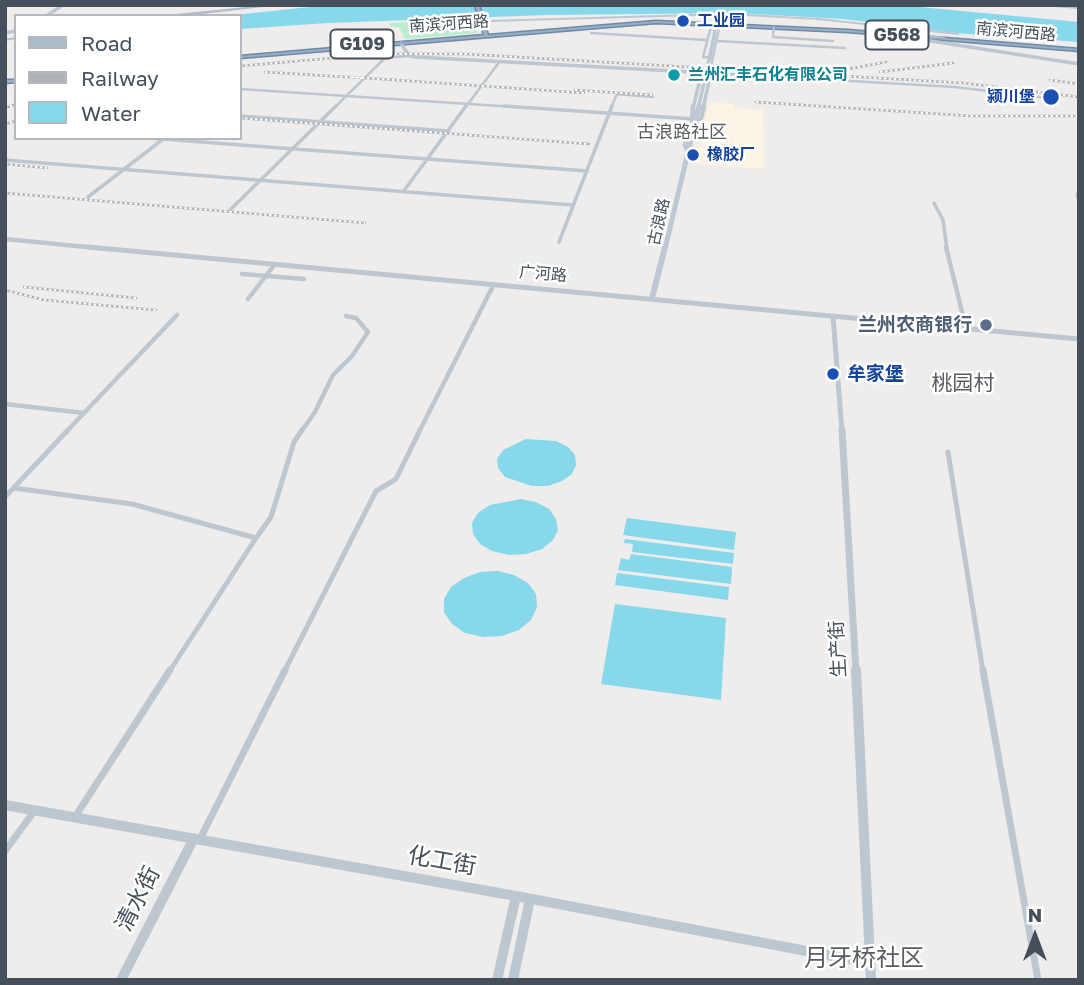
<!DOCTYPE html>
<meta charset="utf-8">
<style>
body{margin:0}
#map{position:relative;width:1084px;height:985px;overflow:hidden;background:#efecec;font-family:"Golos Text",sans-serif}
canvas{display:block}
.frame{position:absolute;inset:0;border:7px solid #45505a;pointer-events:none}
.legend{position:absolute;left:14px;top:14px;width:228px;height:126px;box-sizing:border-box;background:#fff;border:2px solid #b5b9bd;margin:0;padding:9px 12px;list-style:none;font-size:21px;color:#45505a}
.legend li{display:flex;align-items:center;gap:14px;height:35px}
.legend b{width:35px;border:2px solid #b5b9bd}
.north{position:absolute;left:1000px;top:901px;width:70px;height:70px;-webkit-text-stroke:5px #fff;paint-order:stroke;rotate:0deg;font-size:19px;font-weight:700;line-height:28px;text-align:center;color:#45505a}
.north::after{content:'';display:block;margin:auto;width:24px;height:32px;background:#45505a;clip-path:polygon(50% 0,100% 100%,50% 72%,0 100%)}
</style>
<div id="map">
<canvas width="1084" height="985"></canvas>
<div class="frame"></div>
<ul class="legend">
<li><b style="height:9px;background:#acbdcc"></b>Road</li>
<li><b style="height:9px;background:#afb2b7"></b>Railway</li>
<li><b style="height:19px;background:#87d8eb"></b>Water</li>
</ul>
<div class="north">N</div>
</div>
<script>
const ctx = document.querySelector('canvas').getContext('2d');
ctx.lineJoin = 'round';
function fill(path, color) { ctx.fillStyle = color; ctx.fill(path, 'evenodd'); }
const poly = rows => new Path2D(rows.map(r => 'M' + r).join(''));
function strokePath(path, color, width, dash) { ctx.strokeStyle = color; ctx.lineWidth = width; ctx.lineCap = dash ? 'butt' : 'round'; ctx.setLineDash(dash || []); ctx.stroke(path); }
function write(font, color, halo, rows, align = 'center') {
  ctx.font = font + ' "Golos Text","Noto Sans SC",sans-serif'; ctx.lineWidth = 5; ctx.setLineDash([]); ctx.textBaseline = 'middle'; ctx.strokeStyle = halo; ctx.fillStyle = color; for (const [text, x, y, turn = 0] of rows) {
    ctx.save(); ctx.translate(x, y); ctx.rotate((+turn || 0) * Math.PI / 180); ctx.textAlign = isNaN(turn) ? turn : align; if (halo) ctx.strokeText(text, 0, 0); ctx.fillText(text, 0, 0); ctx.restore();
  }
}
const commercial = poly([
 [709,102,734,104,735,108,763,110,764,169,695,164]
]);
const green = poly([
 [474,20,477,33,405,39,399,27,391,27,389,23]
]);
const water = poly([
 [328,5,909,6,1079,22,1079,42,956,33,843,19,735,13,547,15,328,23,240,29,240,16,225,16],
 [526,439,556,441,568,447,575,455,576,465,572,474,562,481,548,486,532,486,505,477,498,468,497,459,503,450],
 [521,499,536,502,549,509,556,519,558,530,553,540,542,549,526,554,509,555,492,551,480,544,473,534,472,523,478,513,490,505],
 [627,518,736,532,734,550,623,535],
 [625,539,734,553,733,564,632,552,633,544,624,543],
 [631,554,732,567,731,584,618,570,621,558,629,560],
 [498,571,514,575,528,583,536,594,537,607,531,620,519,630,502,636,483,637,465,633,452,624,444,612,444,599,451,587,464,578,480,572],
 [617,573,729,587,728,600,615,585],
 [615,604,726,618,721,700,601,684]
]);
const pedestrian = poly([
 [489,21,729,14,818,19,958,34]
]);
const minorFar4 = poly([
 [712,23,703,57,713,58],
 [774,27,773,37,833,41],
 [887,32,944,38],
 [591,33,707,40],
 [717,41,845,48],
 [711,66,720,24],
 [711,73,955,87,1056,99],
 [240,89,530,108],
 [334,108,385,58,409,56],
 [465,108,500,61],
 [611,108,617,94,653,97]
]);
const minorFar3 = poly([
 [504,106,694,119],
 [240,116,449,131],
 [148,138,587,171],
 [5,160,572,205],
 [403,192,466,106],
 [1077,194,1079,201],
 [88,197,162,140],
 [934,203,943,220,947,249],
 [230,210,336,106],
 [1079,232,1079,237],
 [559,242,612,106]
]);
const minorFar2 = poly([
 [946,247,966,328],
 [242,274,304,279],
 [248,299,275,264],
 [5,404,84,413],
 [66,432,177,315],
 [301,432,315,412,333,375,352,356,368,332,356,318,346,316],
 [419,432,494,284]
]);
const minorFar1 = poly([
 [948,452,983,672],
 [14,488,132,504,256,538,169,672],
 [5,497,68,430],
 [256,538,271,517,294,442,302,430],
 [284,672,376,491,396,479,420,430]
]);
const minor = poly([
 [983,670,1038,980],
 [75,817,170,670],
 [200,839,285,670],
 [5,851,35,810]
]);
const tertiaryFar4 = poly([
 [46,16,63,5],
 [5,33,16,31],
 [902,34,918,39,1079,64],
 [401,43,409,56,416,57,711,73,703,108],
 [693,108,702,72]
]);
const tertiaryFar3 = poly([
 [692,119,693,106],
 [698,119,701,118,704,106],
 [5,239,107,249]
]);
const tertiaryFar2 = poly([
 [88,247,1079,339],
 [833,316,842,432]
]);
const tertiaryFar1 = poly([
 [842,430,856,672]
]);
const tertiary = poly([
 [856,670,871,980],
 [5,805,516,896,870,963],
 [121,980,194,838],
 [497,980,516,896],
 [513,980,530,899]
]);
const secondaryFar2 = poly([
 [714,37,716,23],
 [699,108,699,105]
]);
const secondaryFar1 = poly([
 [688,151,685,145,696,111],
 [665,249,699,106]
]);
const secondary = poly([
 [652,298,665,247]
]);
const primary = poly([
 [266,5,281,5,184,16,156,16,266,5],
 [1040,5,1079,7,1079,9,1042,6,1040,5],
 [16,37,16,39,5,41,5,39,16,37]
]);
const trunk = poly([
 [475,5,479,5,488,35,656,21,848,30,1079,49,1079,51,848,32,656,23,240,58,240,56,484,35,475,5],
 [5,80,16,80,16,82,5,83,5,80]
]);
const rail = poly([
 [240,66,380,54,465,54,963,83,1079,97],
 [843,70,886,62],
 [265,72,362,78],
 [880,72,953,63],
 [352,77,584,93],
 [1050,80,1079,84],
 [575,90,652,95],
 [756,102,971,116,1074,116],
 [5,108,16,104],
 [240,118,589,144],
 [5,124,16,121],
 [5,164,47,168],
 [5,193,365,223],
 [24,287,136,298],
 [5,290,44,300,156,310]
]);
const secondaryBridge = poly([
 [699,105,714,37]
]);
const markers = [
 [683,21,7,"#1a4fb4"],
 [674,75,7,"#0f9aa8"],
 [1051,97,9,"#1a4fb4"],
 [693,155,7,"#1a4fb4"],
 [986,325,7,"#5c6f8a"],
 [833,374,7,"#1a4fb4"]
];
const farTransitnames = [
 ["工业园",697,21],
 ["颍川堡",1035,97,"right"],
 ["橡胶厂",707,155]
];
const farStreetnames = [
 ["南滨河西路",449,24,-4],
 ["南滨河西路",1016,32,5],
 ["古浪路",659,222,-77],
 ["广河路",543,274,5]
];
const farCulturenames = [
 ["兰州汇丰石化有限公司",688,75]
];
const shields = [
 [897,35,63],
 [362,44,63]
];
const shieldNames = [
 ["G568",897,35],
 ["G109",362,44]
];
const farNeighbourhoodnames = [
 ["古浪路社区",682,132]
];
const serviceNames = [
 ["兰州农商银行",972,325]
];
const transitNames = [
 ["牟家堡",847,374]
];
const streetNames = [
 ["生产街",838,649,-93]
];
const neighbourhoodNames = [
 ["桃园村",963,383]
];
const nearStreetnames = [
 ["化工街",442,861,10],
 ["清水街",138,899,-63]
];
const nearNeighbourhoodnames = [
 ["月牙桥社区",864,958]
];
fill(commercial, '#fbf4e4');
fill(green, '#baeecd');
fill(water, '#87d8eb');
strokePath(trunk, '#6f8ba8', 3);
strokePath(pedestrian, '#bdc7cf', 2);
strokePath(minorFar4, '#bdc7cf', 2.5);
strokePath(minorFar3, '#bdc7cf', 3.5);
strokePath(minorFar2, '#bdc7cf', 4.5);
strokePath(minorFar1, '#bdc7cf', 5);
strokePath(minor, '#bdc7cf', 7);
strokePath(tertiaryFar4, '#bdc7cf', 3.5);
strokePath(tertiaryFar3, '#bdc7cf', 4.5);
strokePath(tertiaryFar2, '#bdc7cf', 5);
strokePath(tertiaryFar1, '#bdc7cf', 7);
strokePath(tertiary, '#bdc7cf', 10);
strokePath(secondaryFar2, '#bdc8d4', 3.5);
strokePath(secondaryFar1, '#bdc8d4', 5);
strokePath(secondary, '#bdc8d4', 6);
fill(primary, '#acbdcc');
fill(trunk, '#98aec4');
strokePath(rail, '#afb2b7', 2.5);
strokePath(rail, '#fff', 2, [2.5]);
strokePath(secondaryBridge, '#bdc8d4', 3.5);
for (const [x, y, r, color] of markers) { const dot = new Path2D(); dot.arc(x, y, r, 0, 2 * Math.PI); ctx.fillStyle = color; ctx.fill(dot); strokePath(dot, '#fff', 2.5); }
write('bold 16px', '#164399', '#fff', farTransitnames, 'left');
write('16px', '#45505a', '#fff', farStreetnames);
write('bold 16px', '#0d838f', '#fff', farCulturenames, 'left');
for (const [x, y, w] of shields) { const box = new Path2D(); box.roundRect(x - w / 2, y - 14.5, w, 29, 5); ctx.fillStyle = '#fff'; ctx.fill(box); strokePath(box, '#45505a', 2); }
write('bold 18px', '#45505a', null, shieldNames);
write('18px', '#595d61', '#fff', farNeighbourhoodnames);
write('bold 19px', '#4e5e75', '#fff', serviceNames, 'right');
write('bold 19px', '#164399', '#fff', transitNames, 'left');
write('19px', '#45505a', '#fff', streetNames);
write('21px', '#595d61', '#fff', neighbourhoodNames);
write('23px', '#45505a', '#fff', nearStreetnames);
write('24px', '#595d61', '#fff', nearNeighbourhoodnames);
</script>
